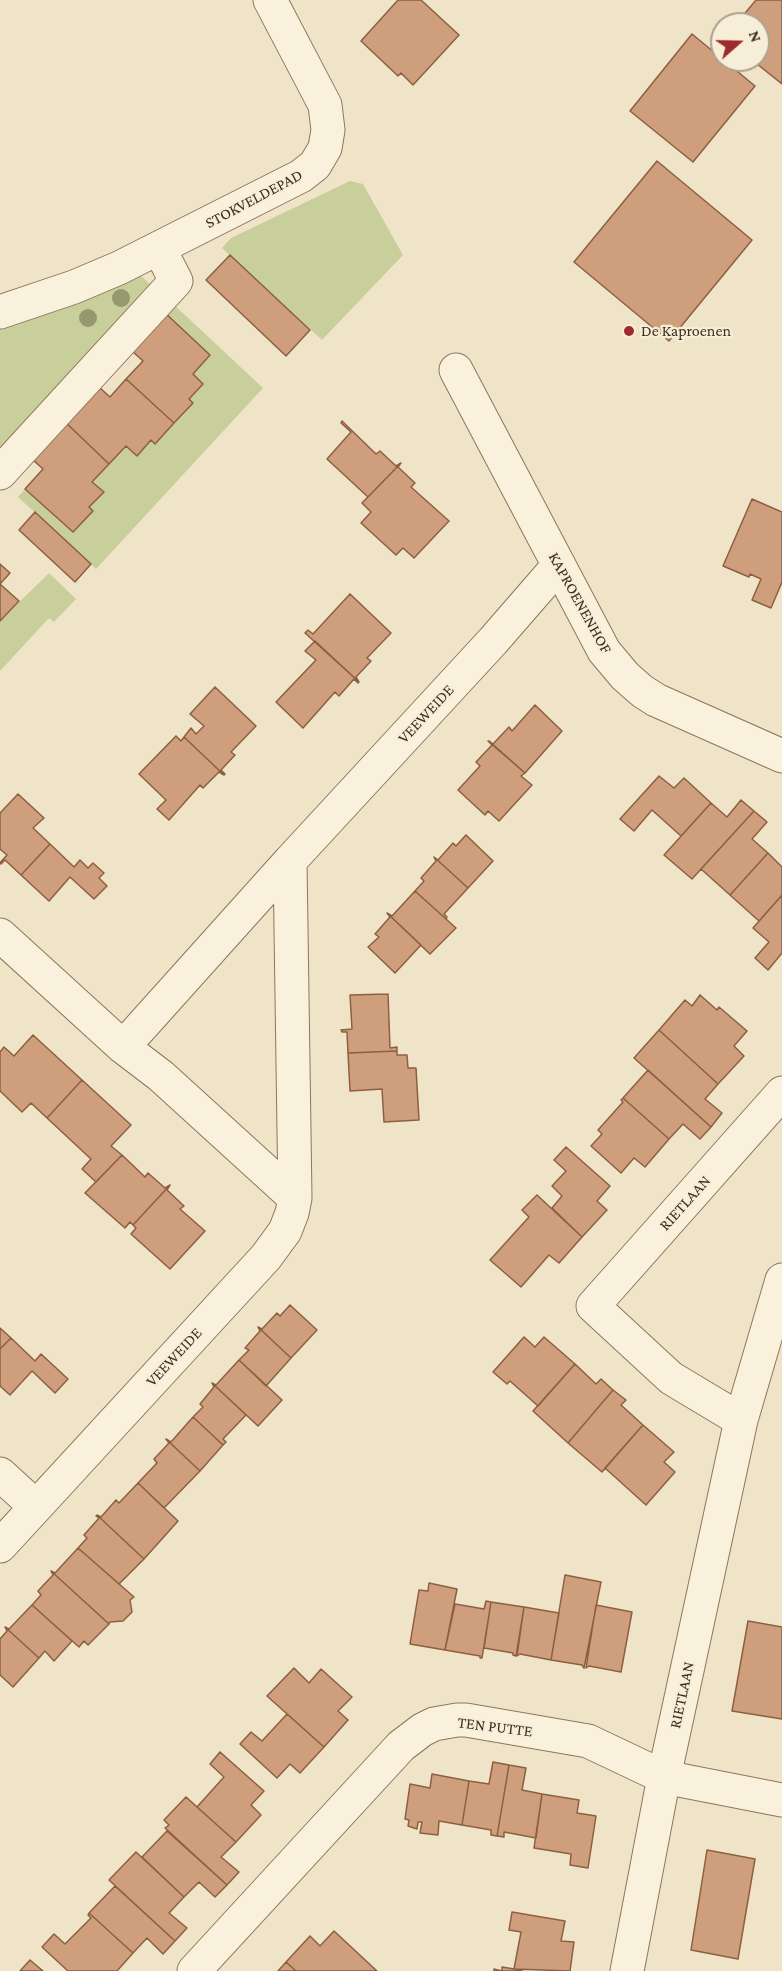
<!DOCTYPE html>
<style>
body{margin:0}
#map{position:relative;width:782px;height:1971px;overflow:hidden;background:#f0e4c8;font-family:"Crimson Pro",serif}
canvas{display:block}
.north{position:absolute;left:710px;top:12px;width:60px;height:60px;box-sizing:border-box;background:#f7eed8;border:2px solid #ada18e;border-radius:50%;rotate:70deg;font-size:16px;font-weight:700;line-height:24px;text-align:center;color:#3d2e20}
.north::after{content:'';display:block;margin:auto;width:21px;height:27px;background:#9e2a2b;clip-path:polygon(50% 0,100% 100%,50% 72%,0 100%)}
</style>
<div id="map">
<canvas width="782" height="1971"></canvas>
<div class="north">N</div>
</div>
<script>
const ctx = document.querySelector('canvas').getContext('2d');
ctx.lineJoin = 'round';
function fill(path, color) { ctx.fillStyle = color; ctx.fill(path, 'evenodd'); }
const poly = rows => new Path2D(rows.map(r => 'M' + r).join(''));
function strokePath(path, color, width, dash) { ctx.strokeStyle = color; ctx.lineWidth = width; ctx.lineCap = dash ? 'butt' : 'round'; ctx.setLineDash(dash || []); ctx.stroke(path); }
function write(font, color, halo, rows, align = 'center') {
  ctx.font = font + ' "Crimson Pro",serif'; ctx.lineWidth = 4.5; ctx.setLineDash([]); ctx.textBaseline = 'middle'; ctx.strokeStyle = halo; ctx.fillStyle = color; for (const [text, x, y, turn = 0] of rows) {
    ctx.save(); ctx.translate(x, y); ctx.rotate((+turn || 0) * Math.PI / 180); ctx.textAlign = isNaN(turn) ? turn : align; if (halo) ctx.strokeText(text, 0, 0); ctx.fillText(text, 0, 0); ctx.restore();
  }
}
const green = poly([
 [350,181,363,184,403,255,322,340,222,248,231,238],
 [139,274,153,287,0,452,0,325],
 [171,302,263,388,96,569,18,497,25,489,73,532,93,511,89,507,103,492,92,482,126,446,137,456,151,440,155,444,193,403,189,399,203,384,193,374,210,355,163,311],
 [49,573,76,599,54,622,49,618,0,671,0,621]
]);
const building = poly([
 [398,0,421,0,459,35,413,85,401,73,398,76,361,41,398,0],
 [756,0,782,0,782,84,752,60,758,60,758,24,736,24,756,0],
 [692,34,755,86,693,162,630,111,692,34],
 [657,161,752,240,669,341,574,262,657,161],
 [230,255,310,330,286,356,206,280,230,255],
 [163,311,210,355,193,374,203,384,189,399,193,403,174,423,126,379,143,361,132,351,163,311],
 [126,379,174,423,155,444,151,440,137,456,126,446,109,464,62,419,99,387,110,397,126,379],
 [62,419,109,464,92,482,104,492,89,507,93,511,73,532,25,489,43,469,32,459,62,419],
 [342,421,376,454,380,451,396,466,401,463,368,497,327,459,351,432,341,423,342,421],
 [401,463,398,467,415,483,411,487,449,521,414,558,403,548,396,555,361,523,371,512,362,503,401,463],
 [752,499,782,512,782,582,771,608,752,600,761,579,750,574,749,577,723,566,752,499],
 [35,512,91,564,75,582,19,530,35,512],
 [0,564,10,573,0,584,19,601,0,621,0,564],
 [350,594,391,633,367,658,371,661,356,677,359,682,305,633,308,630,313,634,350,594],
 [315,641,359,682,358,683,354,679,339,696,335,692,303,728,276,702,316,660,305,651,315,641],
 [215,687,256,726,231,752,235,755,221,770,225,774,224,775,184,737,191,728,196,734,204,726,190,714,215,687],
 [535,705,562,731,525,773,489,741,493,744,509,727,512,731,535,705],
 [176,736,181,741,184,737,224,775,219,772,203,788,200,785,169,820,157,809,166,800,139,774,176,736],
 [488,741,525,773,521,776,532,785,499,821,488,811,485,815,458,790,480,766,476,762,492,745,488,741],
 [659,776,674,788,684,778,711,803,681,836,652,810,634,831,620,819,659,776],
 [18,794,44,818,33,828,50,844,21,875,5,860,1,864,0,863,7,855,0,849,0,813,18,794],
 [741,800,754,811,692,879,664,855,711,803,727,817,741,800],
 [754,811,767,822,752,839,768,853,730,895,701,869,754,811],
 [466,835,493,861,468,888,434,857,438,860,453,843,456,846,466,835],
 [50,844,74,867,80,860,88,868,93,863,104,873,99,878,107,886,94,899,70,877,49,901,21,875,50,844],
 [768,853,782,867,782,895,759,921,730,895,768,853],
 [434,857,468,888,444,914,447,917,446,919,415,891,424,881,421,878,436,861,434,857],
 [415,891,456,928,430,954,387,913,392,916,415,891],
 [782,895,782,953,768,970,755,958,769,942,753,928,782,895],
 [387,913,421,945,395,973,368,947,379,937,375,934,390,917,387,913],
 [388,994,390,1048,397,1047,397,1051,348,1053,347,1032,342,1032,341,1030,352,1029,350,995,388,994],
 [700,995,717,1010,719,1007,747,1031,734,1046,744,1056,718,1084,659,1030,685,1000,692,1006,700,995],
 [659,1030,718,1084,705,1099,722,1113,711,1127,634,1058,659,1030],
 [33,1035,82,1080,47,1118,31,1103,22,1112,0,1091,0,1052,4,1047,14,1056,33,1035],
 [397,1051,397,1055,407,1055,408,1068,416,1068,419,1120,384,1122,382,1089,350,1091,348,1053,397,1051],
 [648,1070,711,1127,700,1139,683,1124,669,1139,623,1098,648,1070],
 [82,1080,131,1125,111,1146,122,1155,96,1182,82,1169,91,1159,47,1118,82,1080],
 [623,1098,669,1139,645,1167,634,1158,621,1173,591,1146,602,1134,598,1130,623,1102,621,1100,623,1098],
 [566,1147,610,1186,597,1201,607,1210,582,1237,552,1208,562,1196,552,1186,566,1171,554,1160,566,1147],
 [122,1155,145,1177,148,1173,165,1188,170,1185,133,1225,130,1222,125,1228,85,1193,122,1155],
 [170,1185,167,1190,184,1206,180,1209,205,1231,170,1269,131,1234,136,1228,133,1225,170,1185],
 [537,1195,582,1237,559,1263,549,1255,521,1287,490,1260,529,1217,522,1210,537,1195],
 [290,1305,317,1330,291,1358,258,1327,262,1329,277,1313,280,1316,290,1305],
 [258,1327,291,1358,266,1386,239,1360,249,1350,245,1348,260,1331,258,1327],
 [0,1328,11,1338,0,1349,0,1328],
 [524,1337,535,1347,544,1337,575,1364,538,1406,510,1381,507,1384,493,1372,524,1337],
 [11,1338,35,1361,41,1354,68,1379,55,1393,32,1371,10,1395,0,1386,0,1349,11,1338],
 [239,1360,282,1400,258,1426,212,1383,216,1385,239,1360],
 [575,1364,596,1384,601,1379,613,1390,568,1443,533,1411,575,1364],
 [212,1383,246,1415,223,1439,226,1442,223,1445,193,1417,203,1407,200,1404,214,1387,212,1383],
 [613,1390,626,1400,621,1405,643,1425,602,1472,568,1443,613,1390],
 [193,1417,223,1445,200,1471,166,1439,171,1442,193,1417],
 [643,1425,674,1452,664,1462,675,1472,646,1505,605,1468,643,1425],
 [166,1439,200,1471,164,1508,138,1483,157,1463,154,1459,169,1443,166,1439],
 [138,1483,178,1521,144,1559,97,1515,101,1517,116,1500,119,1503,138,1483],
 [97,1515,144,1559,119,1584,78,1548,87,1538,84,1535,99,1518,96,1516,97,1515],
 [78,1548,134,1597,130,1600,132,1612,123,1621,110,1622,109,1624,51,1571,55,1573,78,1548],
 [51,1571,109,1624,88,1645,84,1641,79,1647,32,1605,41,1595,38,1591,53,1575,51,1571],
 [565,1575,601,1582,584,1668,582,1665,551,1660,565,1575],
 [429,1583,457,1589,445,1650,410,1644,419,1590,428,1591,429,1583],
 [486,1601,491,1602,482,1658,480,1658,480,1656,445,1650,455,1604,484,1609,486,1601],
 [491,1602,524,1607,516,1656,513,1655,513,1653,484,1648,491,1602],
 [32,1605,72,1641,54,1661,45,1651,39,1658,5,1627,9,1629,32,1605],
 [596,1605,632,1612,621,1672,589,1666,586,1668,596,1605],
 [524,1607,559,1613,551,1660,520,1654,517,1656,524,1607],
 [748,1621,782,1627,782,1719,732,1711,748,1621],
 [5,1627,39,1658,13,1687,0,1675,0,1639,7,1631,5,1627],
 [294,1668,309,1683,321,1669,352,1697,338,1711,348,1720,324,1747,267,1696,294,1668],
 [287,1714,324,1747,300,1773,290,1764,277,1778,240,1744,251,1732,262,1741,287,1714],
 [220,1752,264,1791,251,1805,261,1815,236,1842,197,1807,224,1777,210,1764,220,1752],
 [493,1762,509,1765,497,1836,491,1835,491,1830,462,1825,469,1781,489,1784,493,1762],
 [509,1765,526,1768,522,1790,542,1794,536,1838,504,1832,504,1837,497,1836,509,1765],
 [432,1774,469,1781,462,1825,439,1821,438,1835,420,1833,422,1822,418,1822,417,1829,408,1826,409,1820,405,1819,410,1784,430,1788,432,1774],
 [542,1794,579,1800,577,1813,596,1816,588,1868,570,1865,571,1854,534,1848,542,1794],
 [186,1797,236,1842,221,1857,239,1872,227,1885,165,1828,169,1825,164,1820,186,1797],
 [167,1831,227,1885,215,1897,199,1882,184,1897,142,1857,167,1831],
 [707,1850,755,1859,738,1959,691,1950,707,1850],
 [136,1852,184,1897,169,1913,187,1928,175,1941,109,1880,136,1852],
 [115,1886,175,1941,163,1954,147,1938,133,1953,89,1913,115,1886],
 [512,1912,565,1921,561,1941,574,1942,570,1971,514,1969,521,1932,509,1930,512,1912],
 [89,1913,133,1953,117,1971,68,1971,42,1947,54,1934,65,1944,91,1918,88,1915,89,1913],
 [334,1931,377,1971,296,1971,286,1962,310,1936,320,1946,334,1931],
 [30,1960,43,1971,20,1971,30,1960],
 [286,1962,296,1971,278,1971,286,1962],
 [502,1967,514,1969,522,1971,494,1971,494,1969,502,1971,502,1967]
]);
const minor = poly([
 [0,312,74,287,119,268,301,176,315,165,325,148,328,130,325,105,270,0],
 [456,370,604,651,625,676,642,691,656,700,782,756],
 [0,473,176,281,159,248],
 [0,935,123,1047,161,1076,295,1198],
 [123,1047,290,861],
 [741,1420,671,1378,593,1306,782,1093],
 [0,1474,36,1507],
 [0,1546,266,1257,285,1231,292,1213,295,1198,290,861,493,641,559,565],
 [194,1971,401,1746,422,1730,434,1724,457,1720,466,1720,588,1741,664,1777,782,1800],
 [627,1971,664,1777,741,1420,782,1280]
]);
const trees = [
 [121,298],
 [88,318]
];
const markers = [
 [629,331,6,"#9e2a2b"]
];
const streetNames = [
 ["STOKVELDEPAD",254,199,-28],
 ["KAPROENENHOF",580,603,61],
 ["VEEWEIDE",426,714,-47],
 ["RIETLAAN",685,1203,-48],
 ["VEEWEIDE",174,1357,-47],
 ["RIETLAAN",682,1695,-78],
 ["TEN PUTTE",495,1727,7]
];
const poiNames = [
 ["De Kaproenen",641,331]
];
fill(green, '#c9cf9b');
fill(building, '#cf9f7d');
strokePath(building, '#8d5f41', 1.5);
strokePath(minor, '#8d765c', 35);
strokePath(minor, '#faf1dc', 33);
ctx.fillStyle = '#96986f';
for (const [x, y] of trees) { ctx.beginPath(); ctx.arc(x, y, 9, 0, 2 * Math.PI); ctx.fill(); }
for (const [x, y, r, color] of markers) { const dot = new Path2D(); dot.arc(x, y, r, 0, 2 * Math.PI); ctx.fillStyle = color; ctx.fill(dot); strokePath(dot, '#f7eed8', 2); }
write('16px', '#3d2e20', '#f7eed8', streetNames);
write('16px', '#3d2e20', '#f7eed8', poiNames, 'left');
</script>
